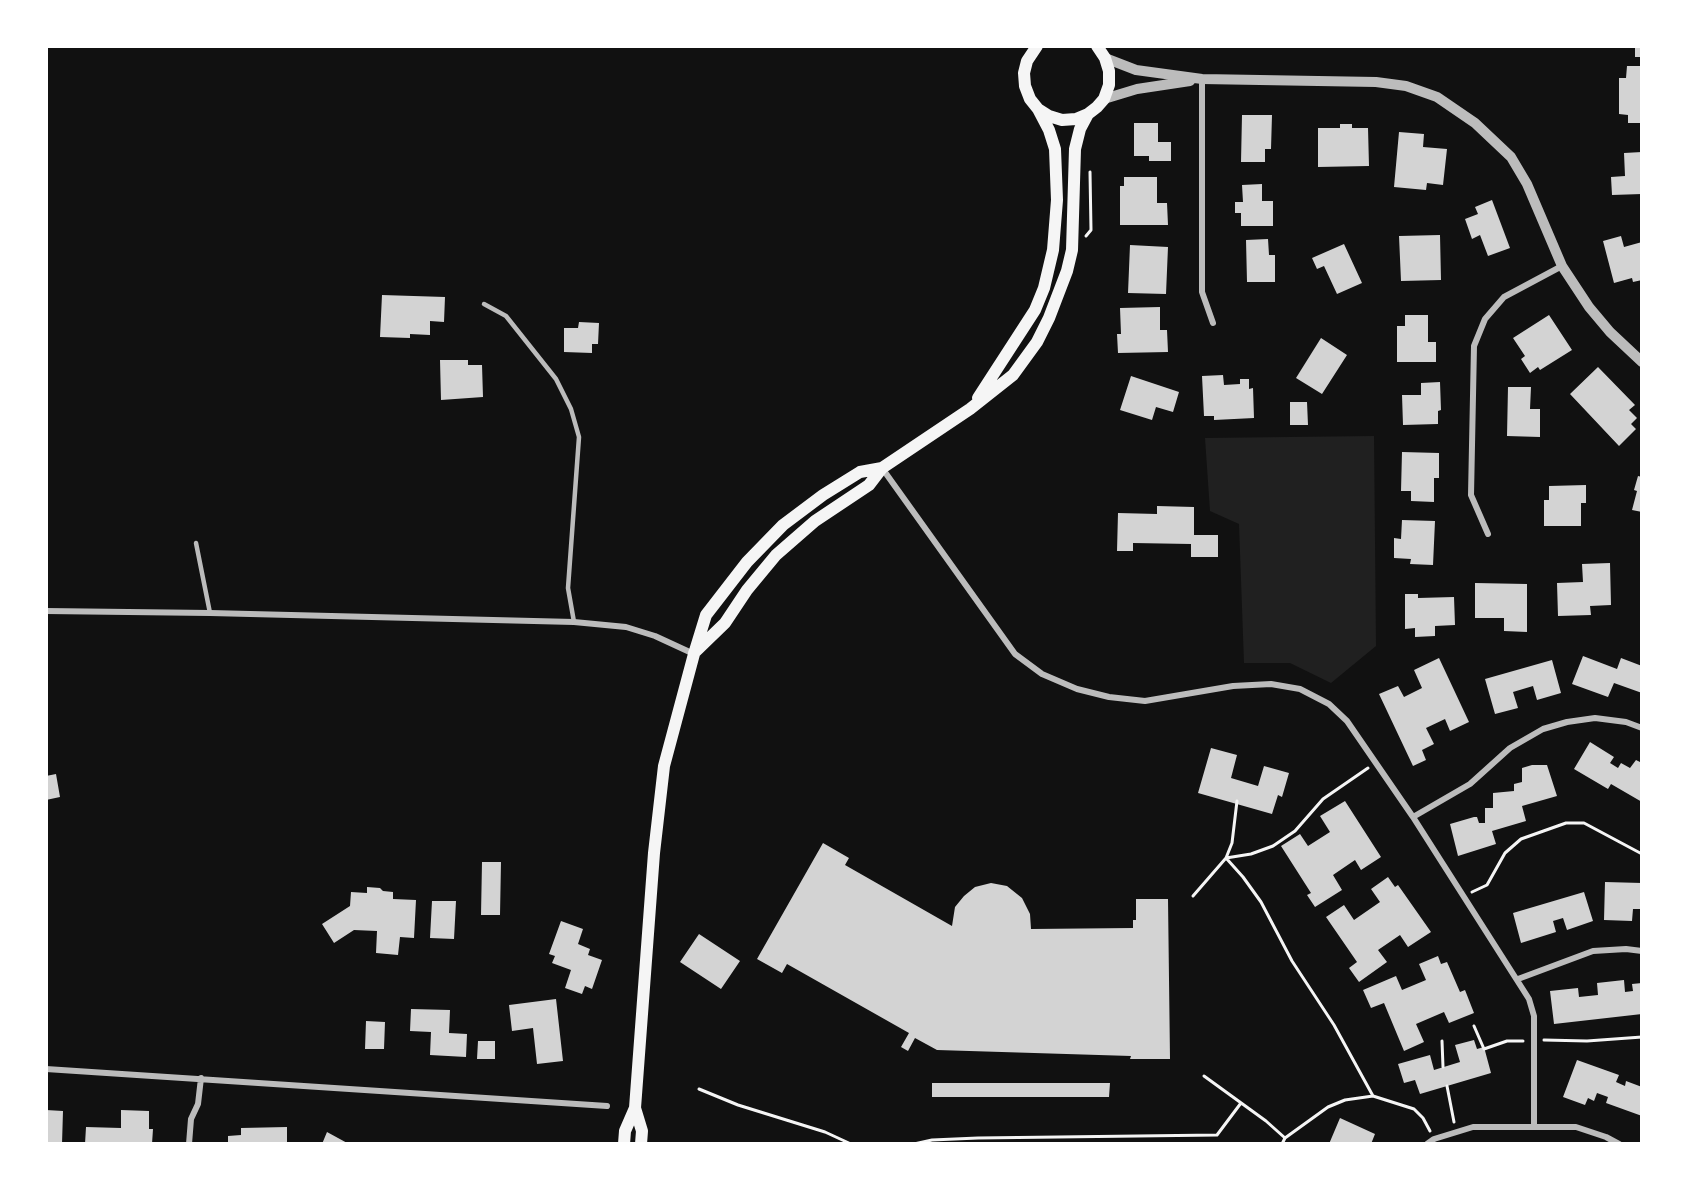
<!DOCTYPE html>
<style>
body{margin:0}
#map{position:relative;width:1688px;height:1190px;overflow:hidden;background:#111;font-family:"Fira Sans",sans-serif}
canvas{display:block}
.frame{position:absolute;inset:0;border:48px solid #fff;pointer-events:none}
</style>
<div id="map">
<canvas width="1688" height="1190"></canvas>
<div class="frame"></div>
</div>
<script>
const ctx = document.querySelector('canvas').getContext('2d');
ctx.lineJoin = 'round';
function fill(path, color) { ctx.fillStyle = color; ctx.fill(path, 'evenodd'); }
const poly = rows => new Path2D(rows.map(r => 'M' + r).join(''));
function strokePath(path, color, width, dash) { ctx.strokeStyle = color; ctx.lineWidth = width; ctx.lineCap = dash ? 'butt' : 'round'; ctx.setLineDash(dash || []); ctx.stroke(path); }
const green = poly([
 [1374,436,1376,646,1331,683,1290,663,1244,663,1239,524,1210,511,1205,438]
]);
const building = poly([
 [1635,46,1642,46,1642,57,1635,57],
 [1627,66,1640,66,1642,123,1628,123,1628,115,1619,114,1619,78,1626,78],
 [1242,115,1272,115,1271,149,1265,149,1265,162,1241,162],
 [1134,123,1158,123,1158,142,1171,142,1171,161,1149,161,1149,156,1134,156],
 [1340,124,1352,124,1352,128,1368,128,1369,166,1318,167,1318,128,1340,128],
 [1399,132,1424,134,1423,147,1447,149,1443,185,1427,183,1426,190,1394,187],
 [1642,152,1642,194,1612,195,1611,177,1625,176,1624,153],
 [1124,177,1157,177,1157,203,1167,203,1168,225,1120,225,1120,186,1124,186],
 [1262,184,1262,201,1273,201,1273,226,1241,226,1241,213,1235,213,1235,202,1243,202,1242,185],
 [1492,200,1510,248,1488,256,1480,235,1472,239,1465,219,1478,214,1475,207],
 [1440,235,1441,280,1401,281,1399,236],
 [1621,236,1624,247,1642,242,1642,280,1633,282,1632,278,1614,283,1603,241],
 [1268,239,1269,255,1275,255,1275,282,1247,282,1246,240],
 [1344,244,1362,283,1337,294,1324,266,1317,269,1312,258],
 [1130,245,1168,247,1166,294,1128,293],
 [382,295,445,297,444,322,430,321,430,335,410,334,410,338,380,337],
 [1160,307,1160,330,1167,330,1168,352,1118,353,1117,334,1121,334,1120,308],
 [1405,315,1428,315,1428,342,1436,342,1436,362,1397,362,1397,326,1405,326],
 [1549,315,1572,350,1540,370,1538,367,1530,373,1521,359,1525,356,1513,338],
 [579,322,599,323,598,344,592,344,592,353,564,352,564,328,578,328],
 [1321,338,1347,355,1322,394,1296,378],
 [440,360,468,360,468,365,482,365,483,397,441,400],
 [1598,367,1635,405,1629,410,1637,418,1631,424,1636,429,1619,446,1570,394],
 [1223,375,1224,385,1240,384,1240,379,1249,379,1249,389,1253,388,1254,418,1214,420,1214,416,1204,416,1202,376],
 [1131,376,1179,392,1173,412,1156,407,1152,420,1120,410],
 [1440,382,1441,410,1438,411,1438,424,1403,425,1402,395,1421,395,1421,383],
 [1508,387,1531,387,1530,409,1540,409,1540,437,1507,436],
 [1290,402,1307,402,1308,425,1290,425],
 [1402,452,1439,453,1439,478,1434,478,1434,502,1411,501,1411,491,1401,491],
 [1638,476,1642,477,1642,512,1632,510,1637,491,1634,490],
 [1586,485,1586,503,1581,503,1581,526,1544,526,1544,500,1549,500,1549,486],
 [1157,506,1194,507,1194,535,1218,535,1218,557,1191,557,1191,544,1133,543,1133,551,1117,551,1118,513,1157,514],
 [1402,520,1435,521,1433,565,1410,564,1411,559,1394,558,1394,538,1401,539],
 [1610,563,1611,605,1590,606,1591,615,1558,616,1557,583,1583,582,1582,564],
 [1475,583,1527,584,1527,632,1504,631,1504,618,1475,618],
 [1405,594,1418,594,1418,598,1454,597,1455,625,1435,626,1435,636,1415,637,1415,628,1405,629],
 [1583,656,1617,669,1621,658,1642,666,1642,693,1614,683,1608,697,1572,684],
 [1439,658,1469,722,1450,731,1445,719,1426,728,1434,744,1422,750,1426,760,1413,766,1379,694,1398,686,1404,697,1422,688,1414,670],
 [1552,660,1561,693,1537,700,1533,686,1513,692,1518,708,1495,714,1485,679],
 [1590,742,1614,757,1610,763,1618,768,1621,763,1630,768,1636,760,1642,763,1642,802,1611,784,1608,789,1574,769],
 [1211,748,1237,755,1231,778,1258,786,1264,766,1289,773,1282,797,1278,795,1272,814,1198,793],
 [1532,765,1547,765,1557,796,1522,806,1526,821,1492,831,1496,844,1458,856,1450,824,1474,817,1477,817,1479,823,1485,823,1485,808,1493,808,1493,793,1514,791,1514,784,1522,782,1522,768],
 [56,774,60,797,46,800,46,776],
 [1345,801,1381,857,1361,870,1355,860,1333,875,1342,890,1315,907,1307,895,1311,893,1281,846,1300,834,1308,846,1330,832,1320,816],
 [823,843,849,858,845,865,952,926,955,907,964,896,975,887,991,883,1007,886,1022,898,1030,914,1031,929,1133,928,1133,920,1136,920,1136,899,1168,899,1170,1059,1130,1059,1131,1056,937,1050,915,1038,908,1051,901,1047,909,1033,787,964,782,973,757,959],
 [482,862,501,862,500,915,481,915],
 [1388,877,1395,887,1398,885,1431,932,1408,947,1400,935,1378,950,1387,962,1359,982,1349,968,1357,962,1326,917,1344,905,1354,920,1380,902,1371,889],
 [1605,882,1642,883,1642,909,1633,909,1632,921,1604,920],
 [367,887,380,888,383,891,393,892,393,899,416,900,414,938,400,937,398,955,376,953,377,931,354,930,334,943,322,924,350,906,351,892,367,893],
 [1584,892,1593,921,1567,930,1563,918,1553,921,1556,932,1521,943,1513,913],
 [432,901,456,901,454,939,430,938],
 [561,921,583,929,578,944,590,949,588,955,602,960,592,989,585,986,582,994,565,988,571,970,552,963,555,956,549,954],
 [699,934,740,961,721,989,680,962],
 [1438,956,1441,964,1447,962,1460,992,1465,990,1474,1013,1449,1023,1444,1012,1416,1024,1424,1042,1404,1051,1384,1003,1371,1008,1363,990,1396,976,1402,990,1426,980,1419,964],
 [1624,980,1625,992,1633,991,1632,984,1642,983,1642,1014,1554,1024,1550,991,1578,988,1579,997,1598,995,1597,983],
 [556,999,563,1061,537,1064,533,1028,512,1031,509,1005],
 [411,1009,450,1010,449,1033,467,1034,466,1057,430,1055,431,1032,410,1031],
 [366,1021,385,1022,384,1049,365,1049],
 [1474,1040,1477,1049,1484,1047,1491,1073,1420,1094,1415,1080,1404,1083,1398,1064,1430,1055,1434,1070,1460,1062,1455,1045],
 [478,1041,495,1041,495,1059,477,1059],
 [1577,1060,1619,1075,1616,1082,1625,1086,1626,1081,1642,1087,1642,1116,1606,1103,1608,1097,1597,1093,1594,1101,1588,1098,1585,1105,1563,1097],
 [932,1083,1110,1083,1109,1097,932,1097],
 [46,1110,63,1111,62,1144,46,1144],
 [121,1110,149,1111,149,1129,153,1129,152,1144,85,1144,86,1127,121,1128],
 [1340,1118,1375,1134,1371,1144,1329,1144],
 [287,1127,287,1144,228,1144,228,1136,241,1135,241,1128],
 [327,1132,349,1144,322,1144]
]);
const path = poly([
 [1086,236,1091,230,1090,172],
 [1237,801,1232,843,1226,858,1243,877,1261,902,1292,961,1334,1025,1373,1096,1414,1109,1423,1118,1430,1131],
 [1472,892,1487,885,1505,853,1521,839,1566,823,1584,823,1642,854],
 [1193,896,1226,858,1251,854,1273,846,1295,831,1323,799,1368,768],
 [1474,1026,1484,1049,1507,1041,1523,1041],
 [1544,1040,1587,1041,1642,1037],
 [1442,1041,1443,1067],
 [1204,1076,1266,1121,1285,1138],
 [1447,1086,1454,1122],
 [699,1089,738,1105,825,1132,851,1144],
 [914,1144,932,1140,978,1138,1217,1135,1241,1103],
 [1282,1144,1285,1138,1328,1107,1345,1100,1373,1096]
]);
const service = poly([
 [484,304,506,316,556,379,571,409,579,437,568,588,574,622],
 [196,543,210,613]
]);
const minor = poly([
 [1202,79,1202,292,1213,323],
 [882,468,1015,654,1042,674,1077,689,1109,697,1145,701,1233,686,1271,684,1300,689,1329,704,1347,721,1413,817,1529,999,1534,1016,1534,1127],
 [1488,534,1471,495,1474,346,1485,319,1504,297,1562,266],
 [46,611,210,613,574,622,626,627,655,636,694,654],
 [1413,817,1470,784,1510,748,1543,729,1567,722,1595,718,1626,722,1642,728],
 [1518,979,1593,951,1626,949,1642,951],
 [46,1069,607,1106],
 [189,1144,191,1119,198,1104,201,1078],
 [1427,1144,1434,1139,1473,1127,1576,1127,1606,1137,1619,1144]
]);
const tertiary = poly([
 [1105,58,1136,70,1202,79,1376,82,1406,86,1437,97,1475,123,1511,157,1527,184,1562,266,1589,307,1610,332,1642,362],
 [1104,99,1137,89,1190,81]
]);
const secondary = poly([
 [1037,46,1027,61,1024,73,1025,86,1030,99,1038,109,1049,116,1062,120,1076,119,1088,114,1097,107,1104,99,1109,85,1109,71,1105,58,1097,46],
 [978,398,1035,310,1044,288,1053,250,1057,200,1055,149,1049,130,1038,109],
 [694,653,725,623,747,590,776,555,815,521,869,485,882,468,970,409,1013,375,1037,342,1049,318,1067,271,1072,250,1075,149,1080,129,1088,114],
 [635,1108,642,1131,641,1144],
 [624,1144,625,1131,635,1108,654,853,664,766,694,654,706,615,747,562,783,525,823,495,860,472,882,468]
]);
fill(green, '#202020');
fill(building, '#d3d3d3');
strokePath(path, '#f5f5f5', 3);
strokePath(service, '#bcbcbc', 4.5);
strokePath(minor, '#bcbcbc', 6);
strokePath(tertiary, '#bcbcbc', 10);
strokePath(secondary, '#f5f5f5', 12);
</script>
